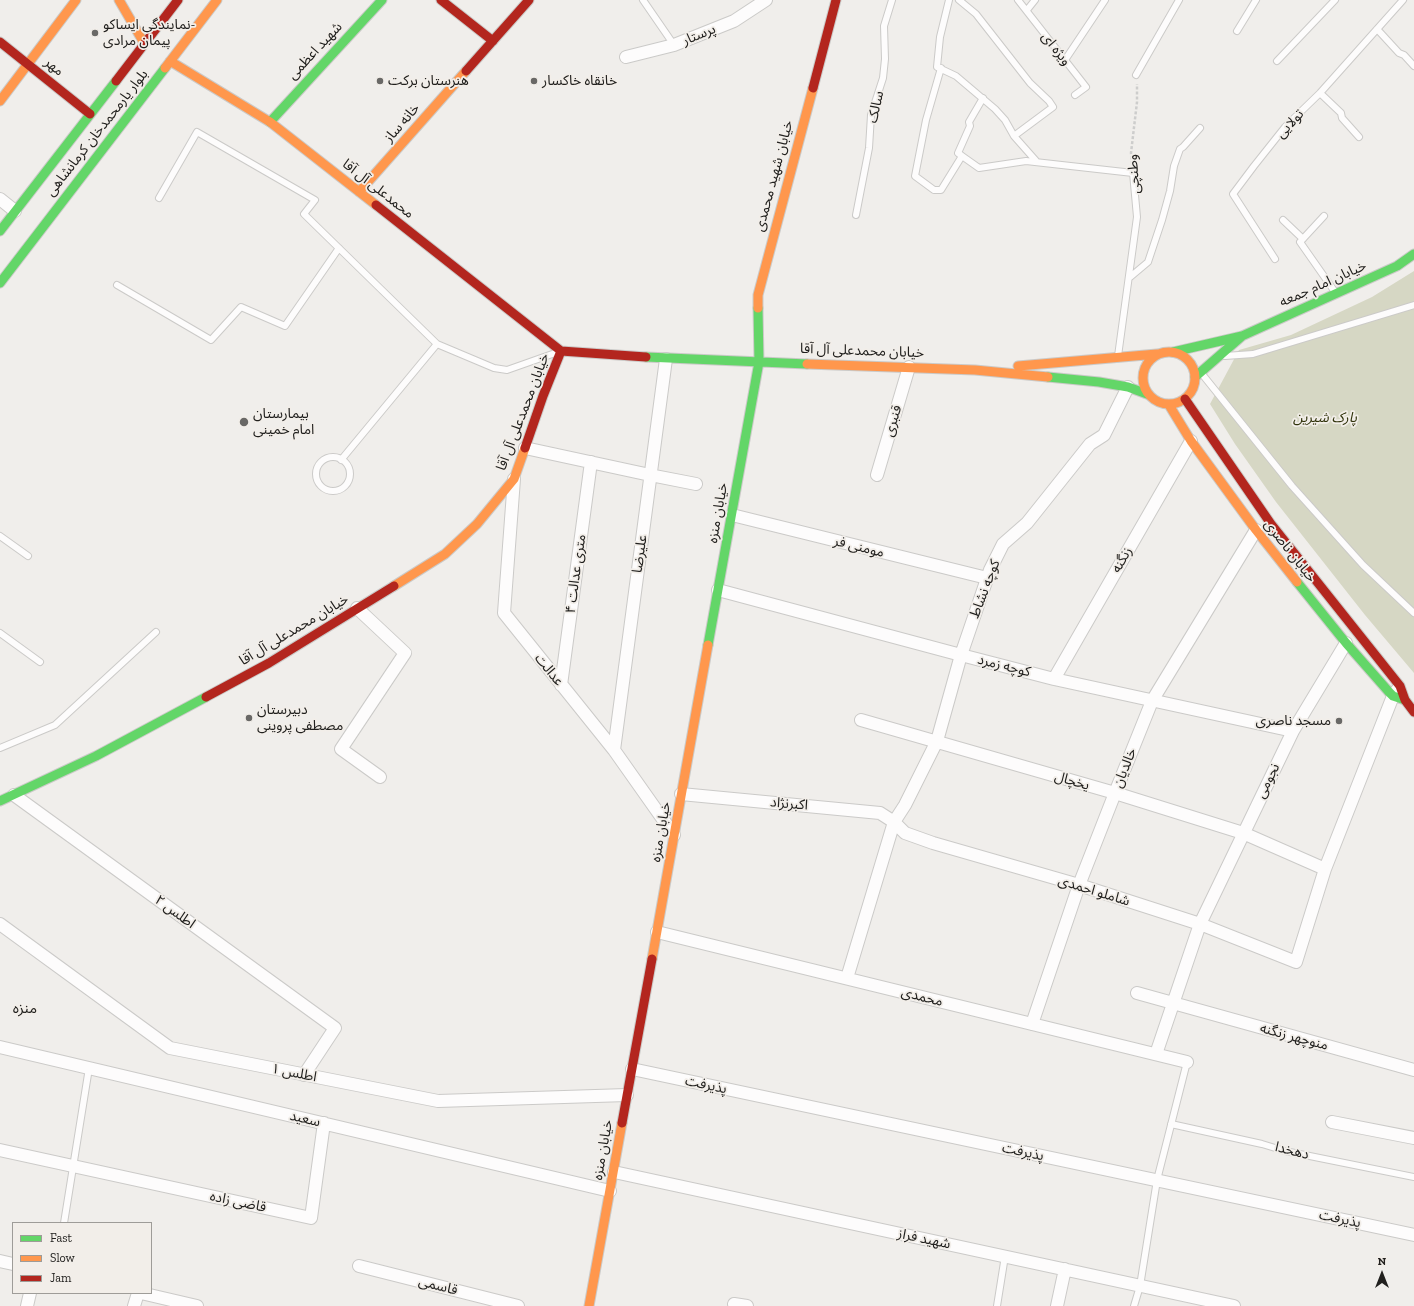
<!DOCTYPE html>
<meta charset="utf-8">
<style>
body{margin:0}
#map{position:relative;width:1414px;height:1306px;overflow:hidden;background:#f0eeeb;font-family:"Zilla Slab",serif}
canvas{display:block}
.legend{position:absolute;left:12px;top:1222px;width:140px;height:72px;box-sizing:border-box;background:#f2eee9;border:1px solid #9e9c98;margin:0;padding:5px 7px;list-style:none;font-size:12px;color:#21201e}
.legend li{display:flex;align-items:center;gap:8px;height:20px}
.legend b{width:20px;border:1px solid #9e9c98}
.north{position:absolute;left:1362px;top:1254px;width:40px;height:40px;-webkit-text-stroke:3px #f2eee9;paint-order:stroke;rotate:0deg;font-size:11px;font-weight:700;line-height:16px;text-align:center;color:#21201e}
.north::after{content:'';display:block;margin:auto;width:14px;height:18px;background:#21201e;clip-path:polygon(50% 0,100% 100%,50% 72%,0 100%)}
</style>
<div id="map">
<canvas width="1414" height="1306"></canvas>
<ul class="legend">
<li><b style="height:5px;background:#63d668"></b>Fast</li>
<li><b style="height:5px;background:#ff974d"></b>Slow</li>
<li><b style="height:5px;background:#b3261e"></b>Jam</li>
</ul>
<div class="north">N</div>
</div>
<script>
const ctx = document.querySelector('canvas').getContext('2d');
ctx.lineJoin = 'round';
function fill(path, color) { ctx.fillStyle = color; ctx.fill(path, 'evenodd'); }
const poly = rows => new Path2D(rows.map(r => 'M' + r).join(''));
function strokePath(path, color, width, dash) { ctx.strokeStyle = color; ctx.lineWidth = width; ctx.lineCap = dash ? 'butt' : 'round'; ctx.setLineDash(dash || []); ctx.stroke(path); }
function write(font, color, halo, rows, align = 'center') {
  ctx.font = font + ' "Zilla Slab","Noto Sans Arabic",serif'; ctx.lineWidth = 3.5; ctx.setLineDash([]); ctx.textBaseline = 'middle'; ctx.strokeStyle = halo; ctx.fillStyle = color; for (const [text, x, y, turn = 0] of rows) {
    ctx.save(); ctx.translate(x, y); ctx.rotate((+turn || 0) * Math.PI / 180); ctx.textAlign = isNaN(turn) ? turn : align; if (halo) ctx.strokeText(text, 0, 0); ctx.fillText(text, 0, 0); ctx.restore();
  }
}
const green = poly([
 [1414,271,1414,673,1365,615,1276,502,1235,444,1210,404,1239,350,1291,335,1372,297]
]);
const path = poly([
 [1132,164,1131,153,1137,102,1137,84]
]);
const lane = poly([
 [643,0,674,45],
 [949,0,940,37,937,67,956,76,995,109,1005,120,1014,136,1037,162],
 [959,0,976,14,1030,83,1049,101,1053,107,1014,136],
 [1018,0,1086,87,1075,95],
 [1027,10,1035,0],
 [1377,29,1399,53,1404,55,1414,66],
 [1237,31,1256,0],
 [1065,60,1105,0],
 [1277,61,1335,0],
 [941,68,926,120,915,176,934,190,941,190,962,156,979,168,1026,161,1133,173,1137,217,1118,356],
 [1136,75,1179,0],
 [1320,93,1341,113,1342,118,1359,137],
 [962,156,958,153,970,126,969,122,983,98],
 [159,198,197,132,315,200,304,214,437,344,494,368,507,370,558,352],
 [856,215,869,148,871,115,883,78,885,59,884,26,892,0],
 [1324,216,1300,242,1335,292],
 [1283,220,1303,239],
 [1275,259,1233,194,1254,166,1285,127,1320,93,1403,0],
 [1129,278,1148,262,1162,220,1170,191,1174,166,1180,149,1183,147,1200,128],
 [117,285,211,340,241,307,285,326,339,248],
 [1225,356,1253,354,1414,305],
 [1202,374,1292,486,1363,565,1414,613],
 '316 474a17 17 0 1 1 34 0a17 17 0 1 1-34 0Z',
 [341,460,437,344],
 [0,536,28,556],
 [0,633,40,662],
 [0,748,55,725,156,632],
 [1171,1124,1262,1144,1285,1151,1414,1177],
 [64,1223,89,1068],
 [997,1306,1005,1256],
 [1134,1306,1140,1286,1157,1180,1187,1062]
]);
const street = poly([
 [626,57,674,45,734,21,766,0],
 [0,199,15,211],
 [525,448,650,475,696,484],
 [877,475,909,367],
 [514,479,504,613,614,750,674,835],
 [732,515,987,578],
 [718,590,961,655,1054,679,1293,731],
 [357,608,405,653,341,749,380,777],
 [1054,679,1191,441],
 [561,685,591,462],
 [861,720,1115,793,1243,833,1325,869],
 [614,750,666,359],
 [681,794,880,813,894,822,905,833,933,843,1079,885,1200,924,1296,962,1325,869,1393,696,1397,690],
 [14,795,335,1028,304,1075],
 [0,924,170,1048,438,1101,627,1095],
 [657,932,1187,1062],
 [847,978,894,822,905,805,937,741,961,655,990,570,1003,544,1027,523,1090,444,1104,435,1128,387],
 [1137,993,1414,1070],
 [1032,1024,1079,885,1115,793,1152,701,1256,530],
 [0,1047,610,1191],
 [1156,1054,1200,924,1293,731,1346,643],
 [632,1069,1414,1235],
 [1332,1122,1414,1138],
 [0,1150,311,1218,324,1123],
 [614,1172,1234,1306],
 [0,1261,13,1264],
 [359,1266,518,1306],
 [141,1293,197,1306],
 [734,1304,747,1306],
 [27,1306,30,1293],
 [134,1306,138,1293],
 [1057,1306,1065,1269]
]);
const fast = poly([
 [270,122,382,0],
 [0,231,116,81],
 [0,283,165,68],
 [1242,336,1397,266,1414,254],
 [1173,352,1242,336,1195,377],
 [646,357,807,364],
 [1048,377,1099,382,1128,387,1147,394],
 [1297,582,1346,643,1389,692,1393,696,1405,700],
 [708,645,759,362,758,308],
 [0,801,96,756,206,697]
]);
const slow = poly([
 [119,0,144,43],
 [170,61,270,122,376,205],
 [165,68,217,0],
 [0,101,76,0],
 [359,192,466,71],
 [758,308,758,295,813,88],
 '1143 378a26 26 0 1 1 52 0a26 26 0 1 1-52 0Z',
 [807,364,975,370,1048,377],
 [1018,366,1157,354],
 [1169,405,1191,441,1256,530,1297,582],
 [394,586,445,554,477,524,514,479,525,448],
 [652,959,708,645],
 [589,1306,622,1123]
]);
const jam = poly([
 [441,0,493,41],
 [0,42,90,114],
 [466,71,529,0],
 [116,81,178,0],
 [813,88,836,0],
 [376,205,561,351],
 [1185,399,1271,524,1400,686,1405,700,1414,712],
 [525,448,543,396,561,351,646,357],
 [206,697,269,663,394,586],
 [622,1123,652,959]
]);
const markers = [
 [95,33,4,"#696866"],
 [380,81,4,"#696866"],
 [534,81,4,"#696866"],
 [244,422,5,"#696866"],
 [249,718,4,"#696866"],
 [1339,721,4,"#696866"]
];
const poiNames = [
 ["نمایندگی ایساکو-",103,25],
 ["پیمان مرادی",103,41],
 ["هنرستان برکت",388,81],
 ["خانقاه خاکسار",542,81],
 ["بیمارستان",253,414],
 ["امام خمینی",253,430],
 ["دبیرستان",257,710],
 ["مصطفی پروینی",257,726],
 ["مسجد ناصری",1331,721,"right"]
];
const streetNames = [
 ["پرستار",699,35,-22],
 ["ویژه ای",1056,49,52],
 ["شهید اعظمی",315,51,-47],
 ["مهر",54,67,39],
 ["سالک",876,107,-77],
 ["خانه ساز",402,123,-49],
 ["تولایی",1290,124,-47],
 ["بلوار یارمحمدخان کرمانشاهی",97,133,-52],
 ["وطنچی",1134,174,-94],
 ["خیابان شهید محمدی",774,176,-75],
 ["محمدعلی آل آقا",378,189,38],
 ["خیابان امام جمعه",1323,284,-24],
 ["خیابان محمدعلی آل آقا",862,351,2],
 ["خیابان محمدعلی آل آقا",523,412,-69],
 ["قنبری",893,421,-73],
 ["خیابان منزه",718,513,-80],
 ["مومنی فر",859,547,14],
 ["خیابان ناصری",1290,551,52],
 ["علیرضا",640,554,-82],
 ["زنگنه",1122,560,-60],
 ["۴ متری عدالت",576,574,-82],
 ["کوچه نشاط",985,589,-69],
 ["خیابان محمدعلی آل آقا",294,630,-31],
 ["کوچه زمرد",1004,666,14],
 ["عدالت",549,670,51],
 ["خالدیان",1125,768,-68],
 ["یخچال",1072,781,16],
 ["نجومی",1268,781,-64],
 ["اکبرنژاد",789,804,5],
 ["خیابان منزه",661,832,-80],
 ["شاملو احمدی",1094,891,17],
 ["اطلس ۲",175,912,36],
 ["محمدی",922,997,14],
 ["منوچهر زنگنه",1294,1037,15],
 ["اطلس ۱",294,1073,11],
 ["پذیرفت",706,1085,12],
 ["سعید",305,1119,13],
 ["خیابان منزه",603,1150,-80],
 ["دهخدا",1292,1151,14],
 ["پذیرفت",1023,1152,12],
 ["قاضی زاده",238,1202,12],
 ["پذیرفت",1340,1219,12],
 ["شهید فراز",924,1239,12],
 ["قاسمی",438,1286,14]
];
const parkNames = [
 ["پارک شیرین",1325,418]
];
const neighbourhoodNames = [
 ["منزه",25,1009]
];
fill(green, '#d6d7c4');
strokePath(lane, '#cbcac8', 8);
strokePath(street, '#cbcac8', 14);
strokePath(fast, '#cbcac8', 11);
strokePath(slow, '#cbcac8', 11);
strokePath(jam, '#cbcac8', 11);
strokePath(path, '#cdcdcc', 2.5, [3, 2]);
strokePath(lane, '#fdfcfc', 6);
strokePath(street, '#fdfcfc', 12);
strokePath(fast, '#63d668', 9);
strokePath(slow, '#ff974d', 9);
strokePath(jam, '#b3261e', 9);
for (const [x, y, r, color] of markers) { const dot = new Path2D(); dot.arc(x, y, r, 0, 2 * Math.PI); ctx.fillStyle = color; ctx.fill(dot); strokePath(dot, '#f2eee9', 1.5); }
write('14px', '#21201e', '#f2eee9', poiNames, 'left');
write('14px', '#21201e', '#f2eee9', streetNames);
write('italic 14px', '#30330b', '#f2eee9', parkNames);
write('15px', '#21201e', '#f2eee9', neighbourhoodNames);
</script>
